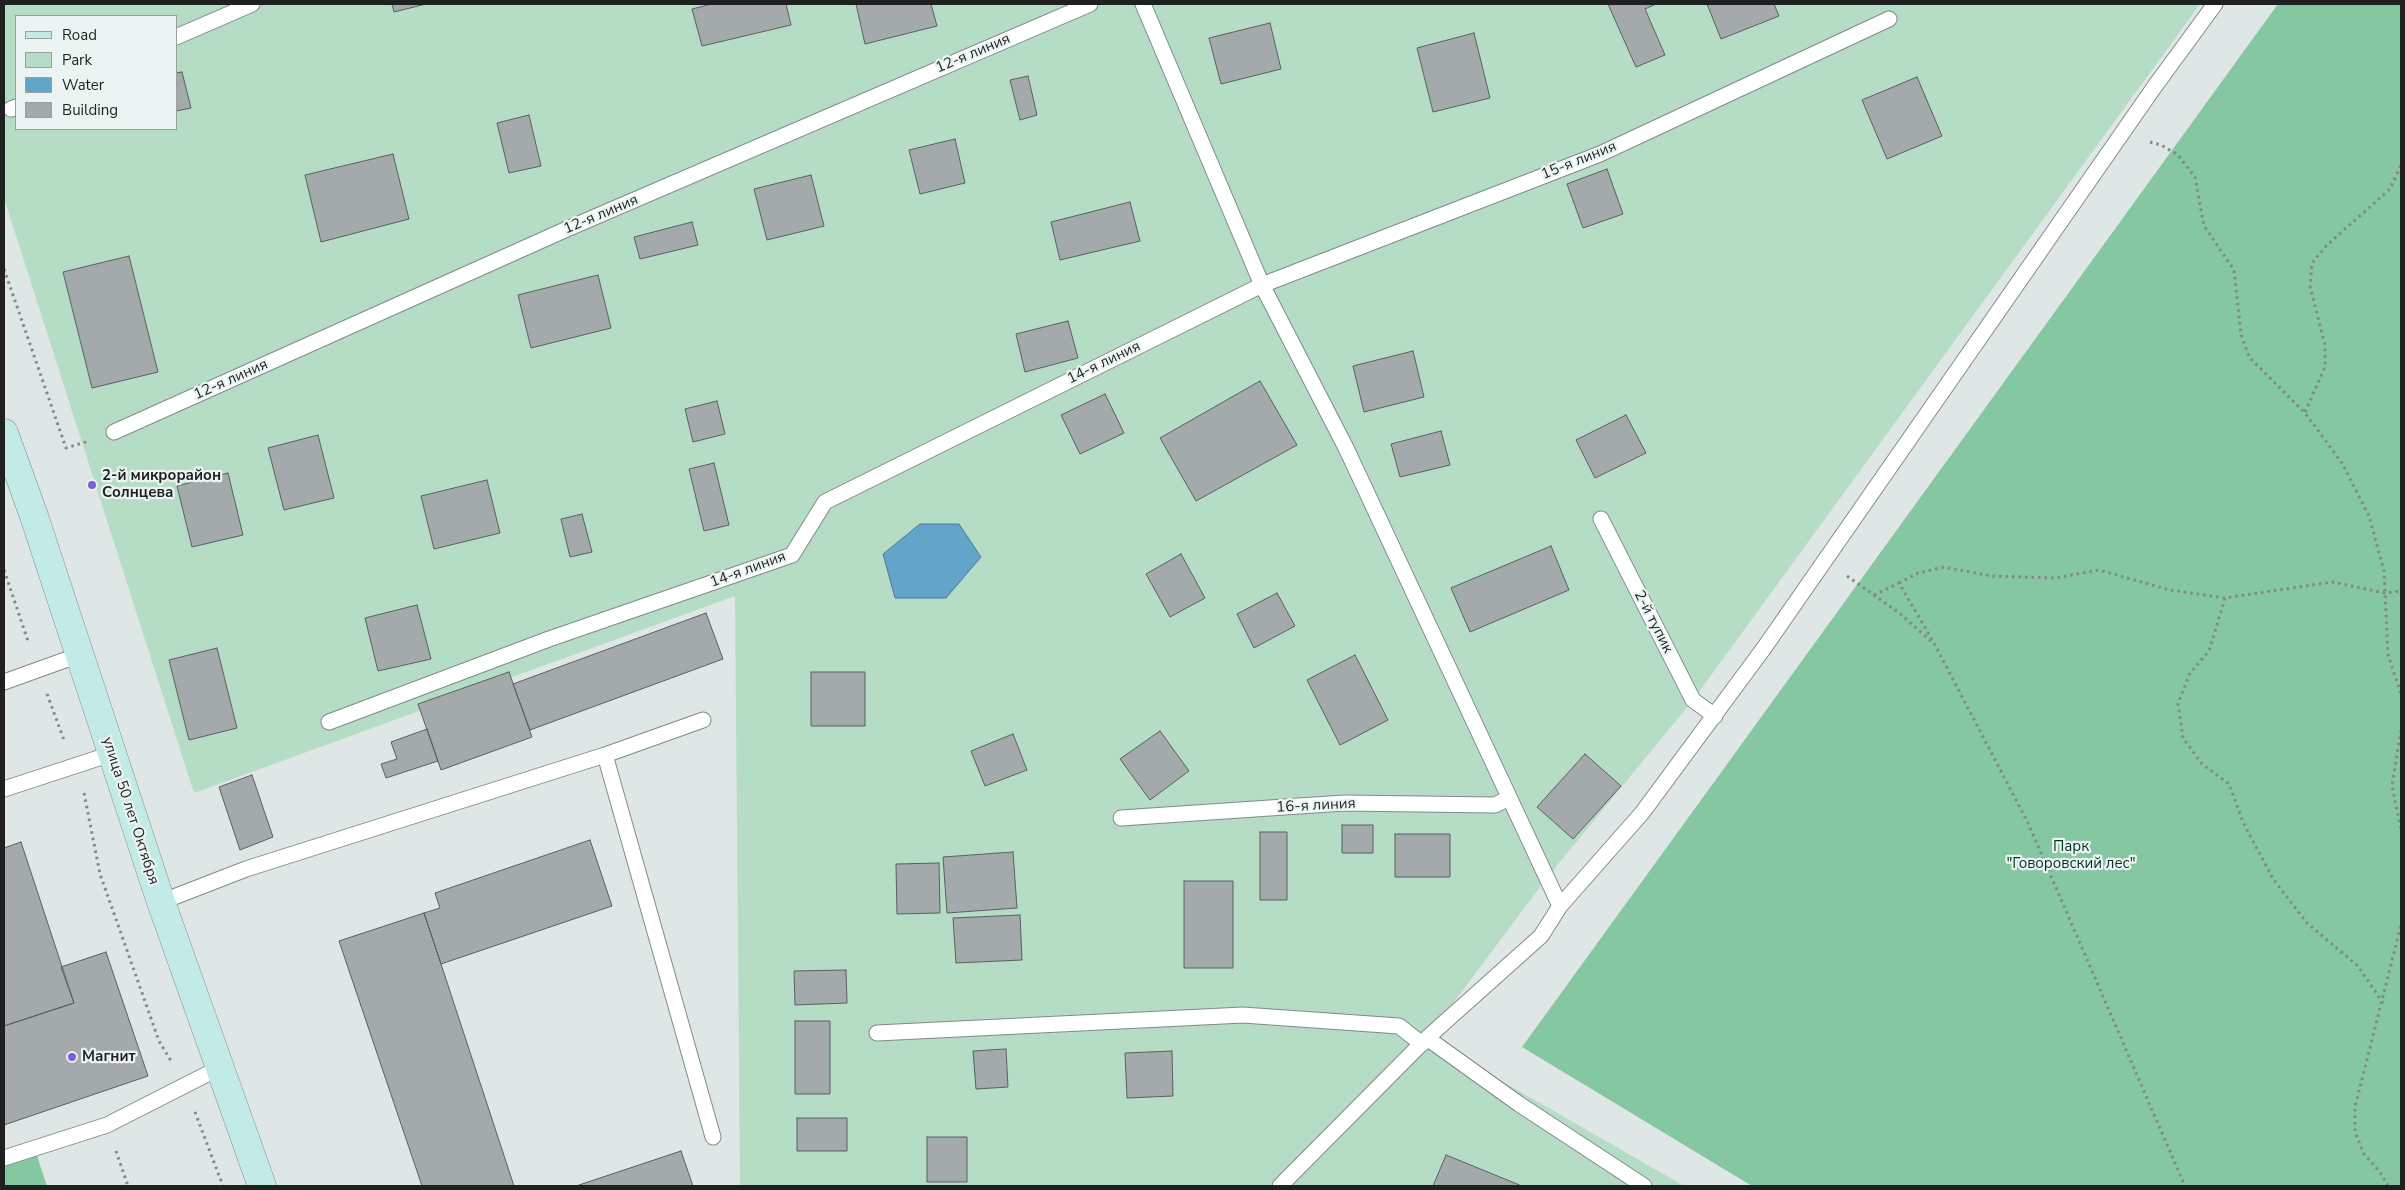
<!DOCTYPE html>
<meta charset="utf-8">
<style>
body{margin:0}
#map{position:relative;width:2405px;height:1190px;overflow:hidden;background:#dfe6e6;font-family:"Nunito Sans",sans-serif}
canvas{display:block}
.frame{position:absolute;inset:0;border:5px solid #1f2121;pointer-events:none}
.legend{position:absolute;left:15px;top:15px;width:162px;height:115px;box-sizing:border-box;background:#ecf3f3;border:1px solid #9a9f9f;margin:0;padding:6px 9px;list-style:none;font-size:15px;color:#1f2121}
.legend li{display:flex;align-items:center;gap:10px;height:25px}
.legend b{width:25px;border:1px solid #9a9f9f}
</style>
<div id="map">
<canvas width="2405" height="1190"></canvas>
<div class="frame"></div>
<ul class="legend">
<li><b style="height:6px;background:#c1ebe4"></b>Road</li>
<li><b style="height:14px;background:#b5dcc4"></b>Park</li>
<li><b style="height:14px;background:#62a5c9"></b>Water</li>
<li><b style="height:14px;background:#a4aaac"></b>Building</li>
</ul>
</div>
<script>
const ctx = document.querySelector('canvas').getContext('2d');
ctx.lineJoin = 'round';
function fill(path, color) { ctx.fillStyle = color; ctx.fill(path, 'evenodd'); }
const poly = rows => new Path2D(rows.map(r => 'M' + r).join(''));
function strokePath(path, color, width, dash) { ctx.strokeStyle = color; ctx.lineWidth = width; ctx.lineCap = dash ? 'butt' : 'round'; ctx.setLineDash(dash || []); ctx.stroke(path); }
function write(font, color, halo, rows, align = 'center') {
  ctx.font = font + ' "Nunito Sans",sans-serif'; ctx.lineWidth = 4.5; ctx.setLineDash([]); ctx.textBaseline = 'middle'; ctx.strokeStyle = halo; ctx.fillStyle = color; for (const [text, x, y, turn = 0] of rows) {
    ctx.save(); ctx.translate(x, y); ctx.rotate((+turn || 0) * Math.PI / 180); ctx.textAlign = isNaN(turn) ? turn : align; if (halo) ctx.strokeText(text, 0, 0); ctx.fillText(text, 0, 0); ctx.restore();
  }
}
const green = poly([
 [4,4,2200,4,1693,700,1546,879,1427,1038,1684,1186,740,1186,735,596,194,793,4,198],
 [16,16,176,16,176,129,16,129]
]);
const forest = poly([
 [2278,4,2401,4,2401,1186,1752,1186,1522,1047],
 [36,1153,47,1186,4,1186,4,1155]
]);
const water = poly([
 [920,524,959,524,981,557,946,598,895,598,883,554,920,524]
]);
const building = poly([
 [392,4,426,4,394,12,392,4],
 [712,4,786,4,791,25,702,46,692,9,712,4],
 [856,4,931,4,937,26,865,44,856,4],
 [1608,4,1656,4,1645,9,1665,55,1636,67,1608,4],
 [1707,4,1774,4,1779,16,1721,39,1707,4],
 [1270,23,1281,69,1221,84,1209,38,1270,23],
 [1474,33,1490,98,1433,112,1417,48,1474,33],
 [182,72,191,108,176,111,176,73,182,72],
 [1028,76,1037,115,1020,120,1010,80,1028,76],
 [1917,77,1942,136,1887,159,1862,100,1917,77],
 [529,115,541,166,509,173,497,123,529,115],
 [955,139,965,183,920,194,909,150,955,139],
 [393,154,409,219,321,242,305,175,393,154],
 [1607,169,1623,214,1583,228,1567,184,1607,169],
 [811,175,824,226,767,240,754,189,811,175],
 [1130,202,1140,241,1060,260,1051,222,1130,202],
 [692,222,698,245,640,259,634,237,692,222],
 [129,256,158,372,92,388,63,272,129,256],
 [598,275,611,328,531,348,518,295,598,275],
 [1068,321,1078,358,1025,372,1016,334,1068,321],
 [1413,351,1424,397,1364,412,1353,366,1413,351],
 [1260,381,1297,445,1196,501,1160,438,1260,381],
 [1105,394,1124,433,1080,454,1061,415,1105,394],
 [717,401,725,434,693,442,685,409,717,401],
 [1626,415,1646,453,1595,478,1576,440,1626,415],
 [1441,431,1450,465,1400,477,1391,444,1441,431],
 [318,435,334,498,284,510,268,448,318,435],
 [714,463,729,525,704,531,689,469,714,463],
 [228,473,243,535,192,547,177,486,228,473],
 [487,480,500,533,434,549,421,496,487,480],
 [582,514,592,552,570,557,561,519,582,514],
 [1551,546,1569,590,1470,632,1451,588,1551,546],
 [1181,554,1205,598,1170,617,1146,574,1181,554],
 [1277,593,1295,626,1254,648,1237,614,1277,593],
 [417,605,431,659,378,671,365,618,417,605],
 [706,613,723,659,530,730,513,684,706,613],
 [217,648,237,728,189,740,169,660,217,648],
 [1355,655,1388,720,1340,745,1307,680,1355,655],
 [509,672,532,737,441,770,418,704,509,672],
 [811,672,865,672,865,726,811,726,811,672],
 [427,729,438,761,386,778,381,764,397,759,391,742,427,729],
 [1160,731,1189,771,1150,800,1120,759,1160,731],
 [1013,734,1027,770,985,786,971,751,1013,734],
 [1585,754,1621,786,1573,839,1537,807,1585,754],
 [252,775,273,837,240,850,219,787,252,775],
 [1342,825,1373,825,1373,853,1342,853,1342,825],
 [1260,832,1287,832,1287,900,1260,900,1260,832],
 [1395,834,1450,834,1450,877,1395,877,1395,834],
 [590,840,612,906,441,964,424,913,440,908,435,893,590,840],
 [21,842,74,1003,4,1026,4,848,21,842],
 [1013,852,1017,908,947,913,943,857,1013,852],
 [939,863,940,913,897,914,896,864,939,863],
 [1184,881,1233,881,1233,968,1184,968,1184,881],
 [424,913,441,964,514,1186,422,1186,339,941,424,913],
 [1020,915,1022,960,956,963,953,918,1020,915],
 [106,952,148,1076,4,1125,4,1026,74,1003,61,967,106,952],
 [846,970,847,1003,795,1005,794,971,846,970],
 [795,1021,830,1021,830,1094,795,1094,795,1021],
 [1006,1049,1008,1087,976,1089,973,1051,1006,1049],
 [1172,1051,1173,1096,1127,1098,1125,1053,1172,1051],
 [797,1118,847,1118,847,1151,797,1151,797,1118],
 [927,1137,967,1137,967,1182,927,1182,927,1137],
 [681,1151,693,1186,576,1186,681,1151],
 [1446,1155,1522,1186,1433,1186,1446,1155]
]);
const path = poly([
 [2150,142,2161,145,2178,155,2195,177,2204,226,2234,270,2241,334,2249,357,2305,413,2342,463,2369,516,2384,571,2388,655,2401,694],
 [4,269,66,448,89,441],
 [2305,412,2325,367,2325,345,2310,286,2312,263,2326,246,2390,189,2401,165],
 [4,570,29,644],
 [1847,576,1898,612,1931,641],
 [1899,583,1918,573,1944,567,1992,576,2055,578,2099,570,2170,590,2225,598,2332,582,2385,593,2401,591],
 [1874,595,1899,583,1934,643,2028,823,2185,1186],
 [2225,598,2209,651,2190,673,2178,704,2183,738,2202,764,2229,784,2243,822,2273,879,2307,923,2358,966,2383,1003],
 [47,694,64,740],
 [2401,730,2392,786,2401,829],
 [84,793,100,874,159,1041,171,1061],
 [195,1112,223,1186],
 [116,1151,128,1186],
 [2388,1186,2380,1172,2364,1154,2355,1132,2355,1107,2401,925]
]);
const lane = poly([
 [1143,4,1262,285,1346,448,1560,906],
 [176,37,252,4],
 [11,109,16,107],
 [114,432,567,229,1090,4],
 [1601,519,1693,700,1715,716],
 [4,682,79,655],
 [329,722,549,639,792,555,825,502,1262,285,1600,154,1889,19],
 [605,755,713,1137],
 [4,789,111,754],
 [1121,818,1344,803,1495,805,1509,798],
 [161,902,246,869,605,755,703,720],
 [877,1033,1243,1015,1399,1026,1422,1044],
 [1427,1038,1519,1104,1644,1186],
 [4,1158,107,1125,221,1067],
 [1280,1186,1427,1038,1541,936,1560,906,1642,813,1764,648,2155,86,2215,4]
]);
const secondary = poly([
 [4,433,34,516,161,902,262,1186]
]);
const markers = [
 [92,485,5,"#7c5ed8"],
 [72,1057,5,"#7c5ed8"]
];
const streetNames = [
 ["12-я линия",973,54,-23],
 ["15-я линия",1579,161,-22],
 ["12-я линия",601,215,-23],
 ["14-я линия",1104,363,-26],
 ["12-я линия",231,380,-24],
 ["14-я линия",748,570,-20],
 ["2-й тупик",1653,622,63],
 ["16-я линия",1316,806,-3],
 ["улица 50 лет Октября",130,811,72]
];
const poiNames = [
 ["2-й микрорайон",102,476],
 ["Солнцева",102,493],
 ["Магнит",82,1057]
];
const parkNames = [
 ["Парк",2071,847],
 ["\"Говоровский лес\"",2071,864]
];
fill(green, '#b5dcc4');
fill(forest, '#85c7a1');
fill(water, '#62a5c9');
strokePath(water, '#4e7d97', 1);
fill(building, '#a4aaac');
strokePath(building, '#5a6061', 1);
strokePath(lane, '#838989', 17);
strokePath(secondary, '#838989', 29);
strokePath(path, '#838888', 3, [2.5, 4]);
strokePath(lane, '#fff', 15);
strokePath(secondary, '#c1ebe4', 28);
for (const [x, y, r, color] of markers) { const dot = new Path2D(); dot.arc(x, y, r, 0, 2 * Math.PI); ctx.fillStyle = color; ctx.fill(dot); strokePath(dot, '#ecf3f3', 2); }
write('15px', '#1f2121', '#ecf3f3', streetNames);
write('bold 15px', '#1f2121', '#ecf3f3', poiNames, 'left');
write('15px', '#00361e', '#ecf3f3', parkNames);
</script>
